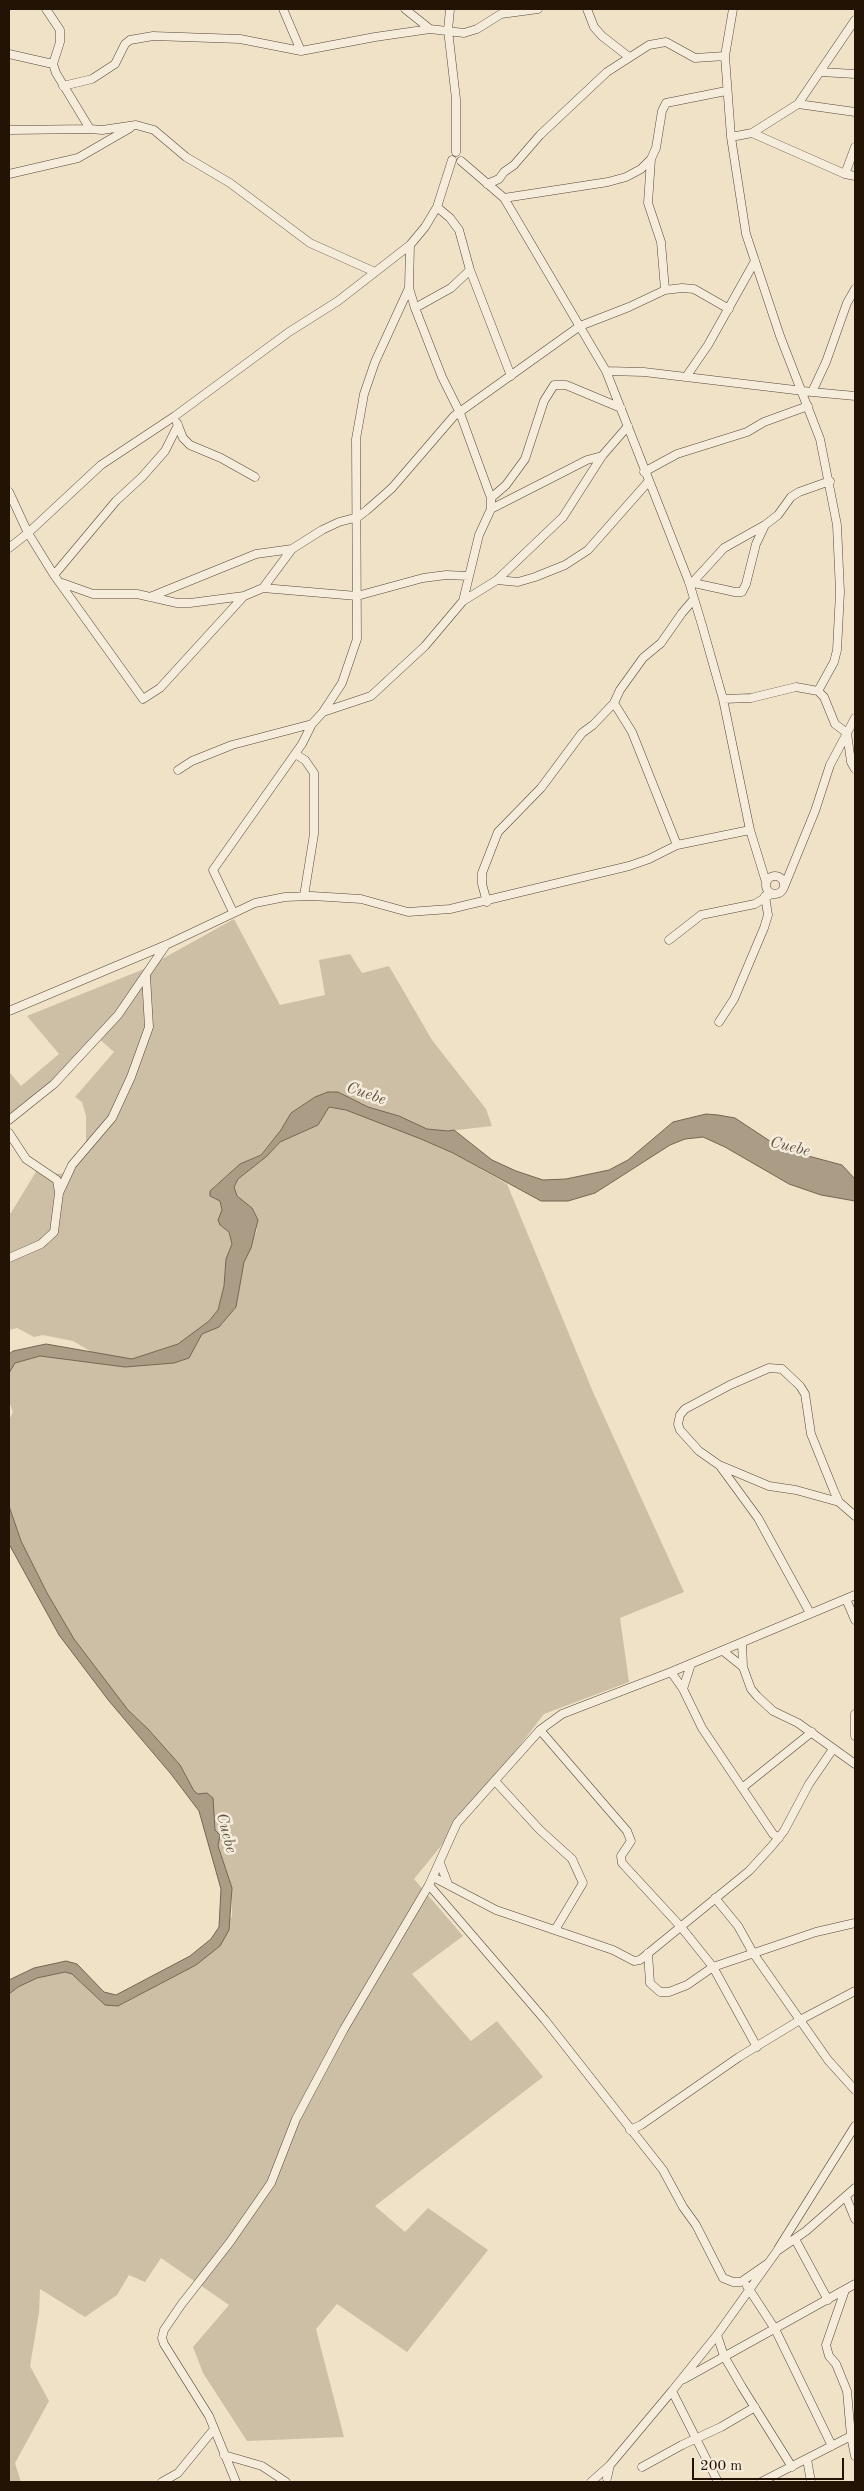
<!DOCTYPE html>
<style>
body{margin:0}
#map{position:relative;width:864px;height:2491px;overflow:hidden;background:#efe2c7;font-family:"Old Standard TT",serif}
canvas{display:block}
.frame{position:absolute;inset:0;border:10px solid #231305;pointer-events:none}
.scale{position:absolute;left:692px;top:2458px;width:152px;height:22px;box-sizing:border-box;border:2px solid #231305;border-top:0;padding-left:6px;font-size:15px;line-height:18px;white-space:nowrap;color:#231305;-webkit-text-stroke:4px #f5ecdb;paint-order:stroke}
</style>
<div id="map">
<canvas width="864" height="2491"></canvas>
<div class="frame"></div>
<div class="scale">200 m</div>
</div>
<script>
const ctx = document.querySelector('canvas').getContext('2d');
ctx.lineJoin = 'round';
function fill(path, color) { ctx.fillStyle = color; ctx.fill(path, 'evenodd'); }
const poly = rows => new Path2D(rows.map(r => 'M' + r).join(''));
function strokePath(path, color, width, dash) { ctx.strokeStyle = color; ctx.lineWidth = width; ctx.lineCap = dash ? 'butt' : 'round'; ctx.setLineDash(dash || []); ctx.stroke(path); }
function write(font, color, halo, rows, align = 'center') {
  ctx.font = font + ' "Old Standard TT",serif'; ctx.lineWidth = 5; ctx.setLineDash([]); ctx.textBaseline = 'middle'; ctx.strokeStyle = halo; ctx.fillStyle = color; for (const [text, x, y, turn = 0] of rows) {
    ctx.save(); ctx.translate(x, y); ctx.rotate((+turn || 0) * Math.PI / 180); ctx.textAlign = isNaN(turn) ? turn : align; if (halo) ctx.strokeText(text, 0, 0); ctx.fillText(text, 0, 0); ctx.restore();
  }
}
const green = poly([
 [234,919,280,1005,325,995,319,960,350,954,362,973,389,966,432,1040,486,1109,492,1126,448,1131,427,1129,399,1116,368,1107,338,1092,315,1097,291,1113,281,1130,260,1155,240,1164,213,1188,210,1196,220,1201,222,1210,220,1225,229,1232,232,1244,226,1259,224,1286,218,1310,209,1321,178,1344,132,1359,95,1354,73,1341,43,1335,34,1337,17,1328,9,1330,9,1213,11,1213,37,1170,60,1174,74,1169,86,1141,86,1116,82,1102,75,1097,114,1052,97,1037,14,1119,9,1112,9,1072,21,1086,59,1054,27,1016,144,969],
 [329,1107,346,1110,421,1139,453,1153,507,1184,593,1392,684,1592,620,1618,629,1682,544,1714,464,1818,414,1879,463,1936,412,1974,471,2041,497,2021,543,2077,375,2206,405,2232,428,2208,488,2250,407,2352,337,2304,316,2329,344,2437,247,2441,203,2373,193,2347,229,2305,161,2258,145,2282,129,2275,117,2295,85,2317,40,2289,39,2313,30,2366,49,2401,15,2463,21,2482,9,2482,9,1994,18,1987,37,1978,65,1972,72,1974,105,2005,119,2006,196,1965,232,1916,232,1888,218,1846,220,1835,215,1830,212,1798,207,1793,198,1794,194,1791,180,1765,148,1729,128,1710,74,1639,47,1593,21,1541,9,1506,9,1420,13,1412,9,1401,10,1369,15,1363,40,1356,125,1367,174,1363,189,1358,202,1334,219,1327,236,1307,244,1262,257,1230,252,1208,237,1196,234,1187,238,1179,267,1156,280,1142,318,1125]
]);
const water = poly([
 [328,1092,338,1092,368,1107,399,1116,427,1129,448,1131,454,1130,492,1160,516,1171,543,1180,566,1179,609,1170,628,1160,673,1122,706,1114,718,1115,735,1118,782,1149,842,1165,855,1179,855,1201,821,1195,789,1184,725,1147,703,1137,685,1139,670,1145,595,1193,568,1201,541,1201,453,1153,421,1139,346,1110,329,1107,318,1125,280,1142,267,1156,238,1179,234,1187,237,1196,252,1208,258,1220,251,1248,244,1262,236,1307,219,1327,202,1334,189,1358,174,1363,125,1367,40,1356,15,1363,9,1373,9,1354,13,1351,46,1344,132,1359,178,1344,209,1321,218,1310,224,1286,226,1259,232,1244,229,1232,220,1225,218,1220,222,1210,220,1201,210,1196,210,1191,240,1164,261,1155,281,1130,291,1113,315,1097,328,1092],
 [9,1506,21,1541,47,1593,74,1639,128,1710,148,1729,180,1765,194,1791,198,1794,207,1793,213,1798,215,1830,220,1835,218,1846,232,1888,229,1930,220,1946,196,1965,118,2006,105,2005,72,1974,65,1972,37,1978,18,1987,9,1994,9,1980,34,1968,66,1961,77,1964,104,1992,116,1995,190,1956,211,1939,219,1927,221,1889,199,1811,171,1774,109,1701,59,1635,9,1544,9,1506]
]);
const minor = poly([
 [46,9,60,30,60,42,53,64,56,73,90,129,102,130,136,125,154,130,186,157,230,183,310,243,375,272],
 [283,9,301,51],
 [405,9,430,29,464,33,477,29,501,14,538,9],
 [450,9,448,30,456,99,456,152],
 [587,9,594,27,602,36,629,57],
 [9,54,53,64],
 [725,56,733,9],
 [821,72,855,74],
 [63,86,92,79,115,64,125,44,130,40,153,36,240,39,301,51,375,37,430,29],
 [798,104,855,112],
 [9,130,90,129],
 [752,133,845,174,855,147],
 [731,137,752,133,798,104,855,20],
 [651,159,648,203,661,242,665,290],
 [461,161,504,198,606,371,689,582,702,625,723,699,750,830,766,882],
 [9,174,78,158,130,128],
 [845,174,855,176],
 [487,184,499,179,504,172,514,165,540,135,607,72,649,45,666,42,695,58,725,56,731,137,746,234,780,336,820,439,837,525,840,592,837,650,834,662,818,691],
 [504,198,608,182,626,177,641,169,651,159,656,148,662,111,666,103,726,91],
 [437,207,450,218,459,230,470,270,511,376],
 [409,288,415,308,442,377,460,413,491,498,491,509,479,535,463,601],
 [415,308,451,288,470,270],
 [606,371,644,372,812,392,826,362,847,303,855,289],
 [686,377,708,345,755,261],
 [812,392,855,396],
 [177,423,183,438,190,445,221,458,255,477],
 [644,472,677,454,747,432,764,422,808,406],
 [9,492,28,533,54,575,143,699,160,688,244,596],
 [491,498,506,485,525,459,544,401,554,385,566,385,621,408],
 [491,509,587,460,602,456],
 [9,548,28,533,101,465,175,416,289,332,338,301,410,245,425,227,437,207,452,160],
 [54,575,116,501,142,477,165,451,178,425],
 [497,580,563,517,602,456,628,426],
 [689,582,735,592,742,592,746,584,756,544,765,525,778,515,791,497,799,492,830,481],
 [62,583,93,594,137,594,177,603,190,603,244,596,263,588,357,596,423,578,446,575,469,576],
 [692,583,724,548,765,525],
 [263,588,292,549,322,530,339,522,358,517,367,510,392,488,454,416,580,326,629,307,665,290,682,288,694,289,729,309],
 [150,597,256,554,292,549],
 [723,699,751,698,796,687,818,691,824,697,835,724,847,733,851,762,855,769],
 [614,703,632,732,677,845],
 [323,712,342,683,357,639,356,439,364,394,375,362,409,288,410,245],
 [295,754,305,760,314,773,314,834,304,896],
 [178,770,192,761,232,745,312,724,323,712,371,696,425,646,463,601,497,580,518,582,535,577,565,565,588,550,648,482],
 '766 885a9 9 0 1 1 18 0a9 9 0 1 1-18 0Z',
 [784,887,815,811,830,765,855,718],
 [487,902,482,884,482,873,498,832,541,788,582,733,593,725,614,703,620,690,643,658,661,643,682,613,694,599],
 [233,912,213,870,302,744,312,724],
 [669,940,701,915,755,904,771,894],
 [9,1011,166,945,255,903,285,897,312,896,361,899,408,912,450,909,629,866,649,859,677,845,750,830],
 [719,1022,734,999,764,928,768,915,765,896],
 [9,1120,54,1084,118,1015,166,945],
 [9,1133,26,1159,57,1180,59,1193,54,1232,41,1244,9,1258],
 [59,1193,72,1165,112,1118,131,1077,149,1027,146,976],
 [720,1466,758,1518,810,1613],
 [839,1502,796,1490,769,1486,719,1465,699,1451,680,1430,678,1424,680,1415,685,1409,730,1385,769,1368,782,1369,800,1386,805,1394,811,1434,834,1491,839,1502,855,1516],
 [846,1599,855,1620],
 [742,1643,743,1667,751,1689,757,1696,773,1711,798,1723,855,1764],
 [723,1651,743,1667],
 [671,1672,683,1689,702,1728,773,1834,779,1838],
 [683,1689,691,1664],
 [855,1714,855,1736],
 [540,1730,627,1831,631,1841,621,1856,622,1863,681,1927,713,1967,757,2047],
 [495,1781,540,1830,572,1859,583,1883,555,1930],
 [742,1788,812,1732],
 [440,1863,448,1884],
 [433,1877,496,1910,613,1950,634,1961,640,1960,749,1871,771,1847,784,1831,809,1784,833,1749],
 [429,1885,545,2020,663,2170,683,2207,696,2225,723,2278,733,2282,741,2282,767,2264],
 [715,1898,738,1926,753,1953,828,2060,855,2090],
 [648,1953,650,1983,660,1992,669,1992,687,1985,713,1967,816,1932,855,1923],
 [630,2130,641,2125,739,2057,800,2020,855,1991],
 [846,2197,855,2219],
 [795,2239,828,2300],
 [778,2249,855,2126],
 [747,2286,775,2329,832,2446],
 [845,2290,826,2345,829,2356,836,2364,847,2391,851,2436,855,2456],
 [717,2335,724,2356,742,2387,792,2467],
 [684,2379,855,2284],
 [224,2455,262,2466,286,2482],
 [807,2459,811,2482],
 [642,2467,682,2445,721,2427,755,2407],
 [607,2478,610,2465],
 [162,2482,178,2473,214,2429],
 [236,2482,209,2416,164,2344,162,2338,164,2330,181,2305,230,2242,271,2183,296,2119,344,2029,429,1885,457,1823,540,1730,562,1714,671,1672,855,1595],
 [591,2482,610,2465,672,2391],
 [718,2482,672,2391,717,2335,777,2251,806,2231,855,2188],
 [761,2482,853,2435]
]);
const waterNames = [
 ["Cuebe",366,1094,19],
 ["Cuebe",790,1147,14],
 ["Cuebe",226,1833,75]
];
fill(green, '#ccbfa6');
fill(water, '#aa9c85');
strokePath(water, '#746552', 1);
strokePath(minor, '#564736', 9);
strokePath(minor, '#f5ecdb', 8);
write('italic 16px', '#60513f', '#f5ecdb', waterNames);
</script>
